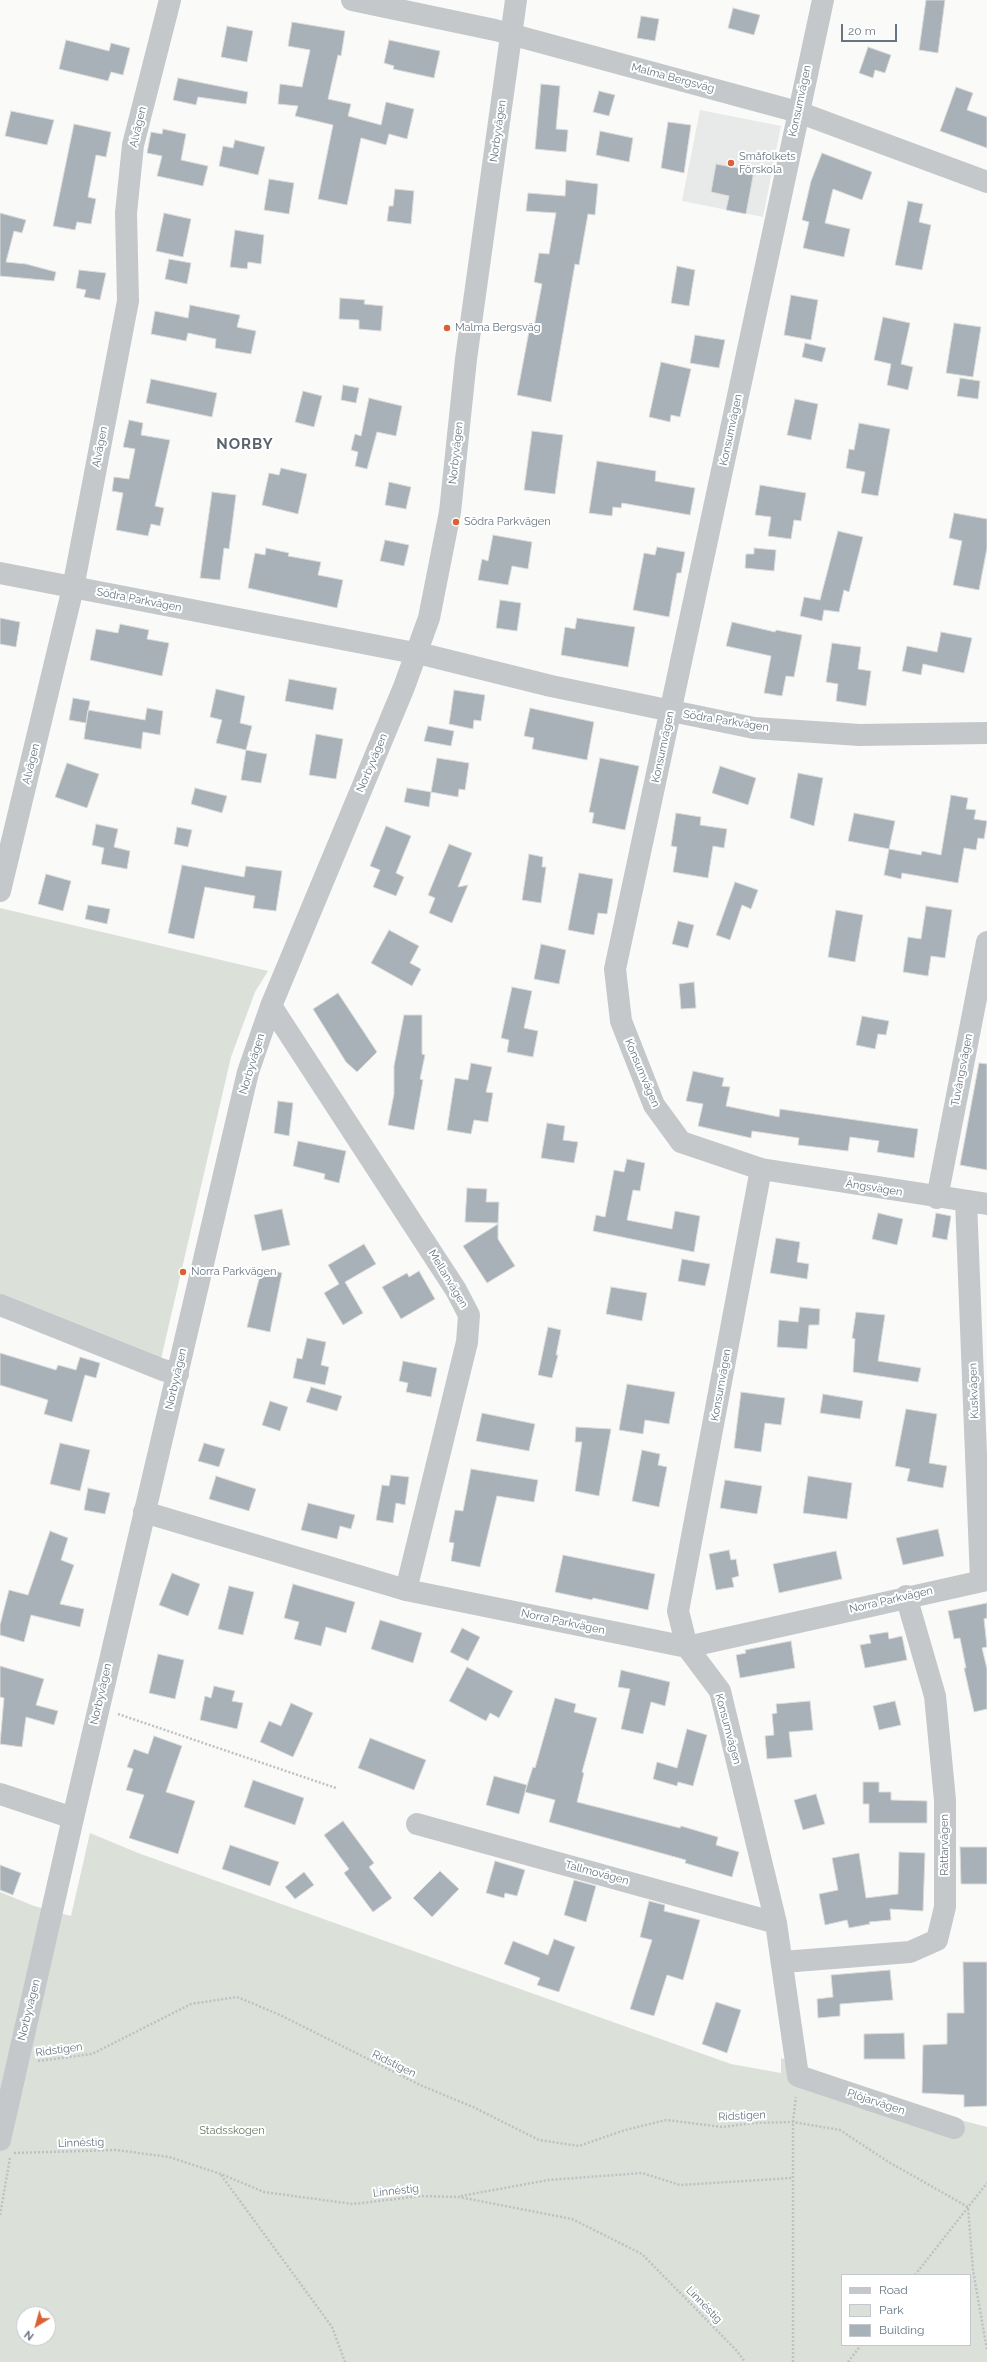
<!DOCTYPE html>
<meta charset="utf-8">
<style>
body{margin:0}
#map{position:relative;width:987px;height:2362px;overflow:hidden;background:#fafaf8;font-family:Raleway,sans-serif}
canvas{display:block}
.legend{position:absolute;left:841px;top:2274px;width:130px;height:72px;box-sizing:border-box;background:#fff;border:1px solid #c2c8cd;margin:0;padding:5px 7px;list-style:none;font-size:12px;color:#667581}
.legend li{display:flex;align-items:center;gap:8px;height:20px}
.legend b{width:20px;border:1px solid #c2c8cd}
.north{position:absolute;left:16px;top:2306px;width:40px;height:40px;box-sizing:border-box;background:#fff;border:1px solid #c2c8cd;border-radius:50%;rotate:217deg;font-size:11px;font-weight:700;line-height:16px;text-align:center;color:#667581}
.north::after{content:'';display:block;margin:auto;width:14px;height:18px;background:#dc6035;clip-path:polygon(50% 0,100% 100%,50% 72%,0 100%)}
.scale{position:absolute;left:841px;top:24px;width:56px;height:18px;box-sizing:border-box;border:2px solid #667581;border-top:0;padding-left:5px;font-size:12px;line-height:14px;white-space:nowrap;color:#667581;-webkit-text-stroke:3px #fff;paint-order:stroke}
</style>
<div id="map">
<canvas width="987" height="2362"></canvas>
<ul class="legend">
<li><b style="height:5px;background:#c4c8cb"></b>Road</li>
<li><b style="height:11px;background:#dbe1d9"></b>Park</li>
<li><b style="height:11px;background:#a8b1b7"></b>Building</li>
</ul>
<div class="north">N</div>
<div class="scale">20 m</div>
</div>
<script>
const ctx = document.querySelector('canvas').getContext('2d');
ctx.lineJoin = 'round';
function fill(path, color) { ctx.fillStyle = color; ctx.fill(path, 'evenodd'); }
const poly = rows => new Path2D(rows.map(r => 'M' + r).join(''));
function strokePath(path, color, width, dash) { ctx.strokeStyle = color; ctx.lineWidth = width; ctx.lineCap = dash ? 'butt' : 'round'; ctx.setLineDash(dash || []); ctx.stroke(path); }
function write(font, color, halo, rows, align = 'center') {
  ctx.font = font + ' Raleway,sans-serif'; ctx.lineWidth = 4; ctx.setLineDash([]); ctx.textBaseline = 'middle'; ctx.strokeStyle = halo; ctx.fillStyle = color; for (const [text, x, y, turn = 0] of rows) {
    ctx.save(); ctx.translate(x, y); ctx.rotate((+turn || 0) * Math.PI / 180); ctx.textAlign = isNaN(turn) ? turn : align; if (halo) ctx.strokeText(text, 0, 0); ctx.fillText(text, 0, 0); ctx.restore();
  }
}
const built = poly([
 [700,110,781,126,763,217,682,201]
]);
const green = poly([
 [0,908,268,971,255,992,231,1057,161,1359,0,1305],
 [90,1833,138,1853,731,2064,781,2073,781,2058,942,2115,987,2127,987,2362,0,2362,0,1892,34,1906,71,1916],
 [842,2275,970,2275,970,2345,842,2345],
 [24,2314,48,2314,48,2338,24,2338]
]);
const building = poly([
 [926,0,945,0,938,53,919,50,926,0],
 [733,8,760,15,754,35,728,28,733,8],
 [641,16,659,19,655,41,637,38,641,16],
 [292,22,345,31,341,56,338,55,328,99,351,104,348,116,381,125,386,102,414,109,407,139,389,134,386,145,361,138,347,205,318,199,333,125,295,116,298,106,278,104,280,84,302,87,310,50,288,46,292,22],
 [227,26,253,31,247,62,221,57,227,26],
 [66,40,109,51,111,43,130,48,123,75,111,72,108,81,59,69,66,40],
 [389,40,440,51,434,78,393,69,394,66,384,63,389,40],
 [868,47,891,55,885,73,875,70,873,78,859,73,868,47],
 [178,78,248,92,246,104,198,97,196,105,173,100,178,78],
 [541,84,560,86,556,129,568,130,566,152,535,149,541,84],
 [956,87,973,93,967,110,987,117,987,148,940,131,956,87],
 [599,91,615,95,609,116,593,112,599,91],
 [11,111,54,120,47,145,5,136,11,111],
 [668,122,691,125,684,173,661,168,668,122],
 [74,124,111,132,106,157,96,155,88,197,96,199,91,224,77,222,75,230,53,226,74,124],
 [163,129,186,134,181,160,208,166,203,186,157,176,162,156,147,153,151,132,162,134,163,129],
 [600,131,633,138,629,162,596,155,600,131],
 [235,140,265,147,258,175,219,166,223,146,233,148,235,140],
 [822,153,872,172,862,200,833,189,825,223,850,229,844,257,803,248,809,222,802,220,811,181,822,153],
 [716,164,754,171,746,214,726,210,729,196,711,192,716,164],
 [269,179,294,183,289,214,264,210,269,179],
 [566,180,598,184,595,215,588,214,579,265,575,264,551,402,517,395,530,326,534,327,542,284,534,282,539,253,549,254,556,213,526,211,528,193,565,196,566,180],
 [395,189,414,191,411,224,387,221,389,206,393,206,395,189],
 [908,201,923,204,919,222,931,225,922,270,895,265,908,201],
 [0,213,26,220,22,233,14,231,6,262,26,264,56,272,54,281,0,276,0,213],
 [164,213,191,219,183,257,156,251,164,213],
 [235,230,264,235,261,264,248,262,247,269,230,267,235,230],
 [169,259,191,263,187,284,165,279,169,259],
 [677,266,695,270,689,306,671,303,677,266],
 [79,270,106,273,100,300,84,297,86,290,76,288,79,270],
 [791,295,818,300,811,340,784,335,791,295],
 [340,298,365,300,364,304,383,306,381,331,359,329,359,320,339,319,340,298],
 [190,305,240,315,237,327,256,331,251,354,215,348,216,339,188,333,186,341,151,334,155,311,188,318,190,305],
 [883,317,910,323,901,364,913,367,908,390,887,385,891,364,874,360,883,317],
 [954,323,981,327,973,377,946,373,954,323],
 [695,335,725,340,719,368,690,363,695,335],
 [805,343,826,348,822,362,802,357,805,343],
 [661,362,691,369,680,417,671,415,670,422,649,417,661,362],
 [960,378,980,381,978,399,957,396,960,378],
 [151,379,217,393,212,417,146,403,151,379],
 [343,385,359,388,356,403,341,400,343,385],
 [303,391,322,396,314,427,295,422,303,391],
 [369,398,402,406,396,436,377,432,367,469,355,466,358,452,351,450,355,434,361,436,369,398],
 [795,399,818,404,811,440,787,435,795,399],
 [129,420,143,423,141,435,170,440,155,506,164,508,160,526,151,524,148,536,116,530,123,493,112,491,114,477,129,479,135,449,123,447,129,420],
 [859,423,890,429,878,496,861,493,865,472,846,468,849,449,854,450,859,423],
 [532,431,563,435,555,494,524,490,532,431],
 [597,461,656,471,655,481,695,488,690,515,622,503,621,508,613,507,612,516,589,513,597,461],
 [281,468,307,474,298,514,262,505,269,473,279,475,281,468],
 [389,482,411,487,406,509,385,505,389,482],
 [760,485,806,493,801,521,794,520,791,539,768,536,771,517,755,515,760,485],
 [212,492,236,495,229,549,224,548,220,580,200,578,212,492],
 [954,513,987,519,987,548,979,590,953,585,962,541,949,538,954,513],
 [838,531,863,537,849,592,844,590,839,612,824,610,822,621,800,616,804,597,820,600,838,531],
 [493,535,532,542,528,569,512,566,508,585,478,580,482,559,488,561,493,535],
 [385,540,409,545,404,566,380,561,385,540],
 [657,547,685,552,681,573,677,573,669,617,633,610,644,553,655,555,657,547],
 [266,548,289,553,288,556,321,562,318,575,343,580,337,608,248,588,255,553,265,555,266,548],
 [754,548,776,550,774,571,745,568,746,554,754,554,754,548],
 [500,600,521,603,517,631,496,628,500,600],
 [0,618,20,622,16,647,0,644,0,618],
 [577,618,635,627,628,667,561,655,565,627,575,629,577,618],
 [732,622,775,632,776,630,802,635,794,677,786,676,782,696,764,693,771,656,726,646,732,622],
 [120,624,149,630,147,639,169,643,162,676,90,660,96,629,118,633,120,624],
 [941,632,972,638,964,673,923,664,921,675,902,671,907,646,937,652,941,632],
 [832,643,861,647,858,669,871,671,866,706,836,701,838,684,826,682,832,643],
 [289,679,337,688,333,710,285,701,289,679],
 [216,689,245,696,240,723,252,726,246,750,216,743,222,720,210,717,216,689],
 [454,690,485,695,481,721,474,720,473,729,449,724,454,690],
 [73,698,90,701,86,723,69,720,73,698],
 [147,708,163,711,160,735,143,732,141,749,84,739,88,710,145,720,147,708],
 [530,708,594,722,587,760,532,749,534,738,524,736,530,708],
 [428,726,454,731,451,746,424,741,428,726],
 [316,734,343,739,336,779,309,775,316,734],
 [246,750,267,754,261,783,241,780,246,750],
 [437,758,469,763,465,790,459,789,458,797,431,792,437,758],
 [600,758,639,766,625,830,592,823,594,813,589,812,600,758],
 [67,763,99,774,87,808,55,797,67,763],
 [720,766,756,778,748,805,712,793,720,766],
 [798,773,823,778,814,826,790,818,798,773],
 [195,788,227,796,222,813,191,804,195,788],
 [407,788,431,792,429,807,404,802,407,788],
 [951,795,968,798,966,809,976,810,974,819,987,821,984,839,978,838,976,850,964,848,958,883,902,873,901,879,884,875,889,849,921,855,922,851,941,855,951,795],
 [676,813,701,817,700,825,727,829,724,848,713,846,708,878,673,872,677,847,671,846,676,813],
 [854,813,895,821,889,849,848,841,854,813],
 [96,824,118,829,114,847,130,851,127,869,101,864,104,848,92,845,96,824],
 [386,826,411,836,396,873,404,877,396,896,373,887,380,870,370,866,386,826],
 [177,827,192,830,188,847,174,844,177,827],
 [449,844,472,853,458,887,468,885,452,923,429,913,435,898,428,895,449,844],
 [529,854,543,857,542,867,546,867,541,903,522,900,529,854],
 [182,865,244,877,246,866,282,871,276,911,253,908,255,896,205,887,194,939,168,933,182,865],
 [579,873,613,879,607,914,598,913,594,935,568,930,579,873],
 [46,874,71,881,63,911,38,904,46,874],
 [735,882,758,890,751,909,742,905,730,940,716,935,735,882],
 [88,905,110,909,107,924,85,919,88,905],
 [926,906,952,910,945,958,931,956,928,976,903,972,908,937,921,939,926,906],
 [836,910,863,915,855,962,828,957,836,910],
 [678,921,694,925,688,948,672,944,678,921],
 [389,930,419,946,410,963,421,969,412,986,371,963,389,930],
 [541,944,566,950,559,984,534,979,541,944],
 [694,982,696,1008,681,1009,679,984,694,982],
 [512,987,532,991,524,1028,538,1031,533,1057,507,1052,509,1040,501,1038,512,987],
 [338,993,377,1052,357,1072,346,1062,313,1009,338,993],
 [404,1015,422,1015,422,1054,425,1055,420,1079,423,1080,414,1130,388,1125,394,1094,394,1066,404,1015],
 [862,1016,889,1021,886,1035,878,1034,875,1049,856,1045,862,1016],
 [471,1063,492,1067,486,1092,493,1093,488,1122,474,1120,471,1134,447,1130,455,1078,468,1080,471,1063],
 [979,1063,987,1064,987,1170,960,1165,979,1063],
 [693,1071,724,1078,722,1086,730,1087,726,1106,779,1117,780,1109,918,1129,914,1158,877,1152,879,1141,850,1137,848,1151,798,1145,799,1138,752,1131,751,1138,698,1126,703,1104,686,1101,693,1071],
 [278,1101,293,1103,289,1136,274,1133,278,1101],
 [547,1123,565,1126,563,1140,578,1142,574,1163,541,1158,547,1123],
 [298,1141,346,1151,339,1183,324,1179,325,1174,293,1166,298,1141],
 [627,1159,645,1163,640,1191,633,1190,627,1220,672,1229,675,1211,700,1216,694,1252,593,1231,596,1215,605,1217,614,1170,624,1172,627,1159],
 [467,1188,487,1189,486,1202,499,1202,498,1223,465,1222,467,1188],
 [282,1209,290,1245,262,1251,254,1215,282,1209],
 [878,1213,903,1219,897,1245,872,1239,878,1213],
 [936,1213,951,1216,947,1240,932,1237,936,1213],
 [498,1224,498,1239,515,1266,487,1283,463,1246,498,1224],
 [776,1238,800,1242,797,1262,809,1264,807,1279,770,1273,776,1238],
 [364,1244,376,1264,345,1282,363,1313,343,1325,324,1293,339,1284,328,1265,364,1244],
 [682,1259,710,1264,705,1286,678,1281,682,1259],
 [262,1267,282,1273,270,1332,247,1327,262,1267],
 [419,1271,435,1299,401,1319,382,1287,407,1273,409,1277,419,1271],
 [611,1287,647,1293,642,1321,606,1314,611,1287],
 [800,1307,820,1309,819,1325,809,1325,807,1349,777,1347,779,1320,798,1322,800,1307],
 [856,1312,885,1315,878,1361,921,1368,918,1382,853,1372,855,1339,852,1338,856,1312],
 [548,1327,561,1330,556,1355,558,1355,552,1378,538,1375,548,1327],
 [307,1338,326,1342,321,1365,329,1367,325,1385,293,1378,297,1358,302,1359,307,1338],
 [0,1353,56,1370,58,1365,76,1370,80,1357,100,1363,96,1378,85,1375,72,1422,44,1414,48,1400,0,1385,0,1353],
 [403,1361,437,1368,431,1397,406,1392,408,1383,399,1381,403,1361],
 [627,1384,675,1392,669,1424,645,1420,643,1434,619,1430,627,1384],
 [311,1387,342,1396,337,1411,306,1402,311,1387],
 [741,1392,785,1398,781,1425,765,1423,761,1452,734,1448,741,1392],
 [823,1394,863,1401,860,1419,820,1413,823,1394],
 [270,1401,288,1407,280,1431,262,1425,270,1401],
 [906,1409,937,1414,929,1463,947,1466,943,1488,907,1481,910,1469,895,1466,906,1409],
 [482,1413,535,1424,529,1451,476,1441,482,1413],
 [576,1427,611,1429,599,1496,575,1491,582,1442,575,1442,576,1427],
 [60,1443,90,1450,80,1491,50,1484,60,1443],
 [204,1443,225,1449,219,1467,198,1461,204,1443],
 [642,1450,660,1454,658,1465,667,1467,659,1507,632,1501,642,1450],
 [471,1469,538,1480,534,1502,497,1496,480,1567,451,1561,454,1543,449,1542,455,1510,463,1511,471,1469],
 [391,1475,409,1477,405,1505,396,1503,393,1523,376,1520,382,1485,389,1486,391,1475],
 [216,1476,256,1489,249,1511,209,1499,216,1476],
 [808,1476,852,1483,847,1519,803,1513,808,1476],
 [725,1480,762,1486,757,1514,720,1508,725,1480],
 [88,1488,110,1493,105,1514,84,1510,88,1488],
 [308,1503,355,1515,351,1529,340,1526,337,1539,301,1530,308,1503],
 [938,1529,944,1556,903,1565,896,1538,938,1529],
 [50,1531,68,1538,61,1560,74,1565,60,1604,84,1609,80,1627,31,1615,24,1642,0,1635,0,1625,9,1590,28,1595,50,1531],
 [729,1550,731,1560,736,1559,739,1576,732,1578,734,1587,716,1590,709,1554,729,1550],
 [836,1551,842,1579,779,1593,773,1564,836,1551],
 [563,1555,655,1574,648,1610,593,1598,592,1600,555,1592,563,1555],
 [172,1573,200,1584,188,1616,159,1605,172,1573],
 [293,1584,355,1602,346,1633,326,1627,321,1646,294,1639,299,1622,284,1618,293,1584],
 [229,1586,254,1592,243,1635,218,1629,229,1586],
 [987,1603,987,1618,984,1619,987,1647,982,1648,987,1669,987,1709,974,1712,964,1668,966,1668,960,1638,954,1639,948,1611,987,1603],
 [380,1620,422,1633,413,1663,371,1649,380,1620],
 [462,1628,480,1637,468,1661,450,1652,462,1628],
 [888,1632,889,1639,902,1636,907,1660,865,1668,860,1645,871,1643,869,1635,888,1632],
 [791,1641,795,1668,740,1678,736,1655,746,1653,745,1650,791,1641],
 [158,1654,184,1660,175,1699,149,1693,158,1654],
 [0,1666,44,1679,36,1705,58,1711,54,1725,26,1717,22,1747,0,1744,4,1698,0,1697,0,1666],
 [467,1667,513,1691,499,1718,490,1713,486,1721,449,1701,467,1667],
 [621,1670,670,1682,665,1706,651,1702,643,1734,621,1729,630,1689,618,1687,621,1670],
 [214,1686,235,1691,232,1701,243,1703,237,1729,200,1720,205,1696,211,1698,214,1686],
 [555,1698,576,1704,574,1712,597,1718,582,1772,584,1773,577,1802,680,1828,681,1826,718,1837,716,1845,739,1852,732,1877,685,1863,686,1860,549,1822,555,1800,525,1792,533,1767,535,1768,555,1698],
 [810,1701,813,1730,789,1732,792,1757,767,1759,765,1736,774,1735,772,1714,777,1713,776,1704,810,1701],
 [895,1701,901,1725,879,1730,873,1706,895,1701],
 [291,1703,313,1713,293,1757,260,1742,269,1721,281,1726,291,1703],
 [687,1729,707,1735,693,1786,678,1782,677,1786,653,1779,657,1762,677,1768,687,1729],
 [154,1736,182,1746,166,1792,195,1801,178,1854,129,1838,144,1795,126,1790,133,1769,127,1767,134,1749,148,1754,154,1736],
 [370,1738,426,1760,414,1790,358,1768,370,1738],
 [494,1776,527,1785,519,1814,486,1805,494,1776],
 [253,1780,304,1798,295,1825,244,1807,253,1780],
 [863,1782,879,1782,879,1792,891,1792,891,1800,927,1801,927,1823,869,1823,869,1804,863,1804,863,1782],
 [816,1794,825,1824,803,1830,794,1800,816,1794],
 [343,1821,374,1863,369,1867,392,1898,373,1912,344,1873,349,1869,324,1835,343,1821],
 [230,1845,279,1862,270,1886,222,1869,230,1845],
 [960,1847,987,1847,987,1884,961,1884,960,1847],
 [899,1852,925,1853,923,1911,890,1909,891,1920,869,1922,870,1924,849,1928,847,1920,825,1925,819,1894,838,1890,832,1858,859,1853,866,1898,898,1894,899,1852],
 [495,1861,525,1870,517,1896,505,1893,504,1898,486,1893,495,1861],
 [0,1865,21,1873,13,1895,0,1890,0,1865],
 [440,1871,459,1889,432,1917,413,1898,440,1871],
 [304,1872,314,1885,295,1899,285,1887,304,1872],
 [574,1880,596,1886,586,1922,564,1915,574,1880],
 [649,1901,665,1905,664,1911,700,1920,683,1980,667,1975,654,2016,630,2009,652,1940,640,1937,649,1901],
 [554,1939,575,1947,559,1992,537,1985,540,1978,504,1964,513,1941,548,1955,554,1939],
 [963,1962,987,1962,987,2106,964,2107,964,2095,922,2093,923,2045,947,2044,947,2013,964,2013,963,1962],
 [890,1970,893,2000,840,2004,840,2016,818,2018,817,1999,833,1997,831,1975,890,1970],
 [716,2002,741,2010,727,2053,702,2044,716,2002],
 [904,2033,905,2059,864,2059,864,2034,904,2033]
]);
const path = poly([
 [118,1714,336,1788],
 [38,2061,92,2054,191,2004,237,1997,278,2014,420,2085,473,2107,539,2140,579,2146,625,2130,666,2120,723,2127,754,2123,793,2122,840,2130,887,2161,968,2207,973,2270,987,2350],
 [14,2153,116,2150,169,2157,221,2174,264,2192,353,2204,421,2196,459,2197,572,2219,642,2254,737,2351,745,2362],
 [221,2175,332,2327,345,2362],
 [461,2196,548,2180,642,2173,680,2185,792,2178],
 [0,2215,10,2158],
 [915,2275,987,2183],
 [793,2362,793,2122,796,2097],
 [848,2362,861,2345]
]);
const minor = poly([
 [352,0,495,30,798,112,987,182],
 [823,0,615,969,621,1021,654,1105,681,1142,761,1169,678,1611,687,1647,720,1691,776,1923,798,2076,954,2128],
 [0,573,430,656,551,686,754,728,860,735,987,733],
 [0,891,73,588,128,301,126,213,133,145,170,0],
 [271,1006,456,1290,469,1315,467,1342,406,1590],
 [761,1169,987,1204],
 [937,1198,987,942],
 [966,1201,981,1581],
 [0,1305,163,1370,178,1374],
 [144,1512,406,1590,687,1647,987,1580],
 [0,1794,73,1818],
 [417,1824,776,1923],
 [783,1962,910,1952,937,1940,945,1907,945,1800,935,1696,906,1596],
 [0,2140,73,1818,248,1072,271,1006,404,687,429,618,450,512,466,359,516,0]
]);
const markers = [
 [731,163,4,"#dc6035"],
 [447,328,4,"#dc6035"],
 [456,522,4,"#dc6035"],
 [183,1272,4,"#dc6035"]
];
const streetNames = [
 ["Malma Bergsväg",673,78,15],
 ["Konsumvägen",800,101,-78],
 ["Alvägen",138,127,-77],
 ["Norbyvägen",498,131,-82],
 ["Konsumvägen",731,430,-78],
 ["Alvägen",100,447,-79],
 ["Norbyvägen",456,453,-84],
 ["Södra Parkvägen",139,600,11],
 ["Södra Parkvägen",726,721,9],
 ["Konsumvägen",663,747,-78],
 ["Norbyvägen",372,763,-67],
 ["Alvägen",31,764,-76],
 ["Norbyvägen",252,1064,-73],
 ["Tuvängsvägen",962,1070,-79],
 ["Konsumvägen",642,1073,67],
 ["Ängsvägen",874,1188,9],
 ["Mellanvägen",448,1279,59],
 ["Norbyvägen",176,1379,-77],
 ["Konsumvägen",721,1385,-80],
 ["Kuskvägen",974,1391,-92],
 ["Norra Parkvägen",891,1600,-13],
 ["Norra Parkvägen",563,1622,12],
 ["Norbyvägen",101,1694,-77],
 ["Konsumvägen",728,1729,75],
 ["Rättarvägen",945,1845,-90],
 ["Tallmovägen",597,1873,15],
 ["Norbyvägen",29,2010,-76],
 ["Ridstigen",59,2050,-8],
 ["Ridstigen",394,2064,26],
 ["Plöjarvägen",876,2102,18],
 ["Ridstigen",742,2116,-3],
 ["Linnéstig",81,2143,-2],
 ["Linnéstig",396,2191,-6],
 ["Linnéstig",704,2305,46]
];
const poiNames = [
 ["Småfolkets",739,157],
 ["Förskola",739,170],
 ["Malma Bergsväg",455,328],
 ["Södra Parkvägen",464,522],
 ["Norra Parkvägen",191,1272]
];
const parkNames = [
 ["Stadsskogen",232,2131]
];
const districtNames = [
 ["NORBY",245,444]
];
fill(built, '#e8e9e9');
fill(green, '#dbe1d9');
fill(building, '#a8b1b7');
strokePath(building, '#dcdcda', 1);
strokePath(path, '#bec1c3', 2.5, [2, 2]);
strokePath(minor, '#c4c8cb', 22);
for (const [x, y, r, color] of markers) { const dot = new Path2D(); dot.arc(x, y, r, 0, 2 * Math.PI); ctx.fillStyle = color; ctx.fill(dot); strokePath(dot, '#fff', 1.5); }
write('11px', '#667581', '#fff', streetNames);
write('11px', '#667581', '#fff', poiNames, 'left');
write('11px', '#687a65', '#fff', parkNames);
ctx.letterSpacing = '1px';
write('bold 15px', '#58636d', '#fff', districtNames);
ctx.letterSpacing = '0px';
</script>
